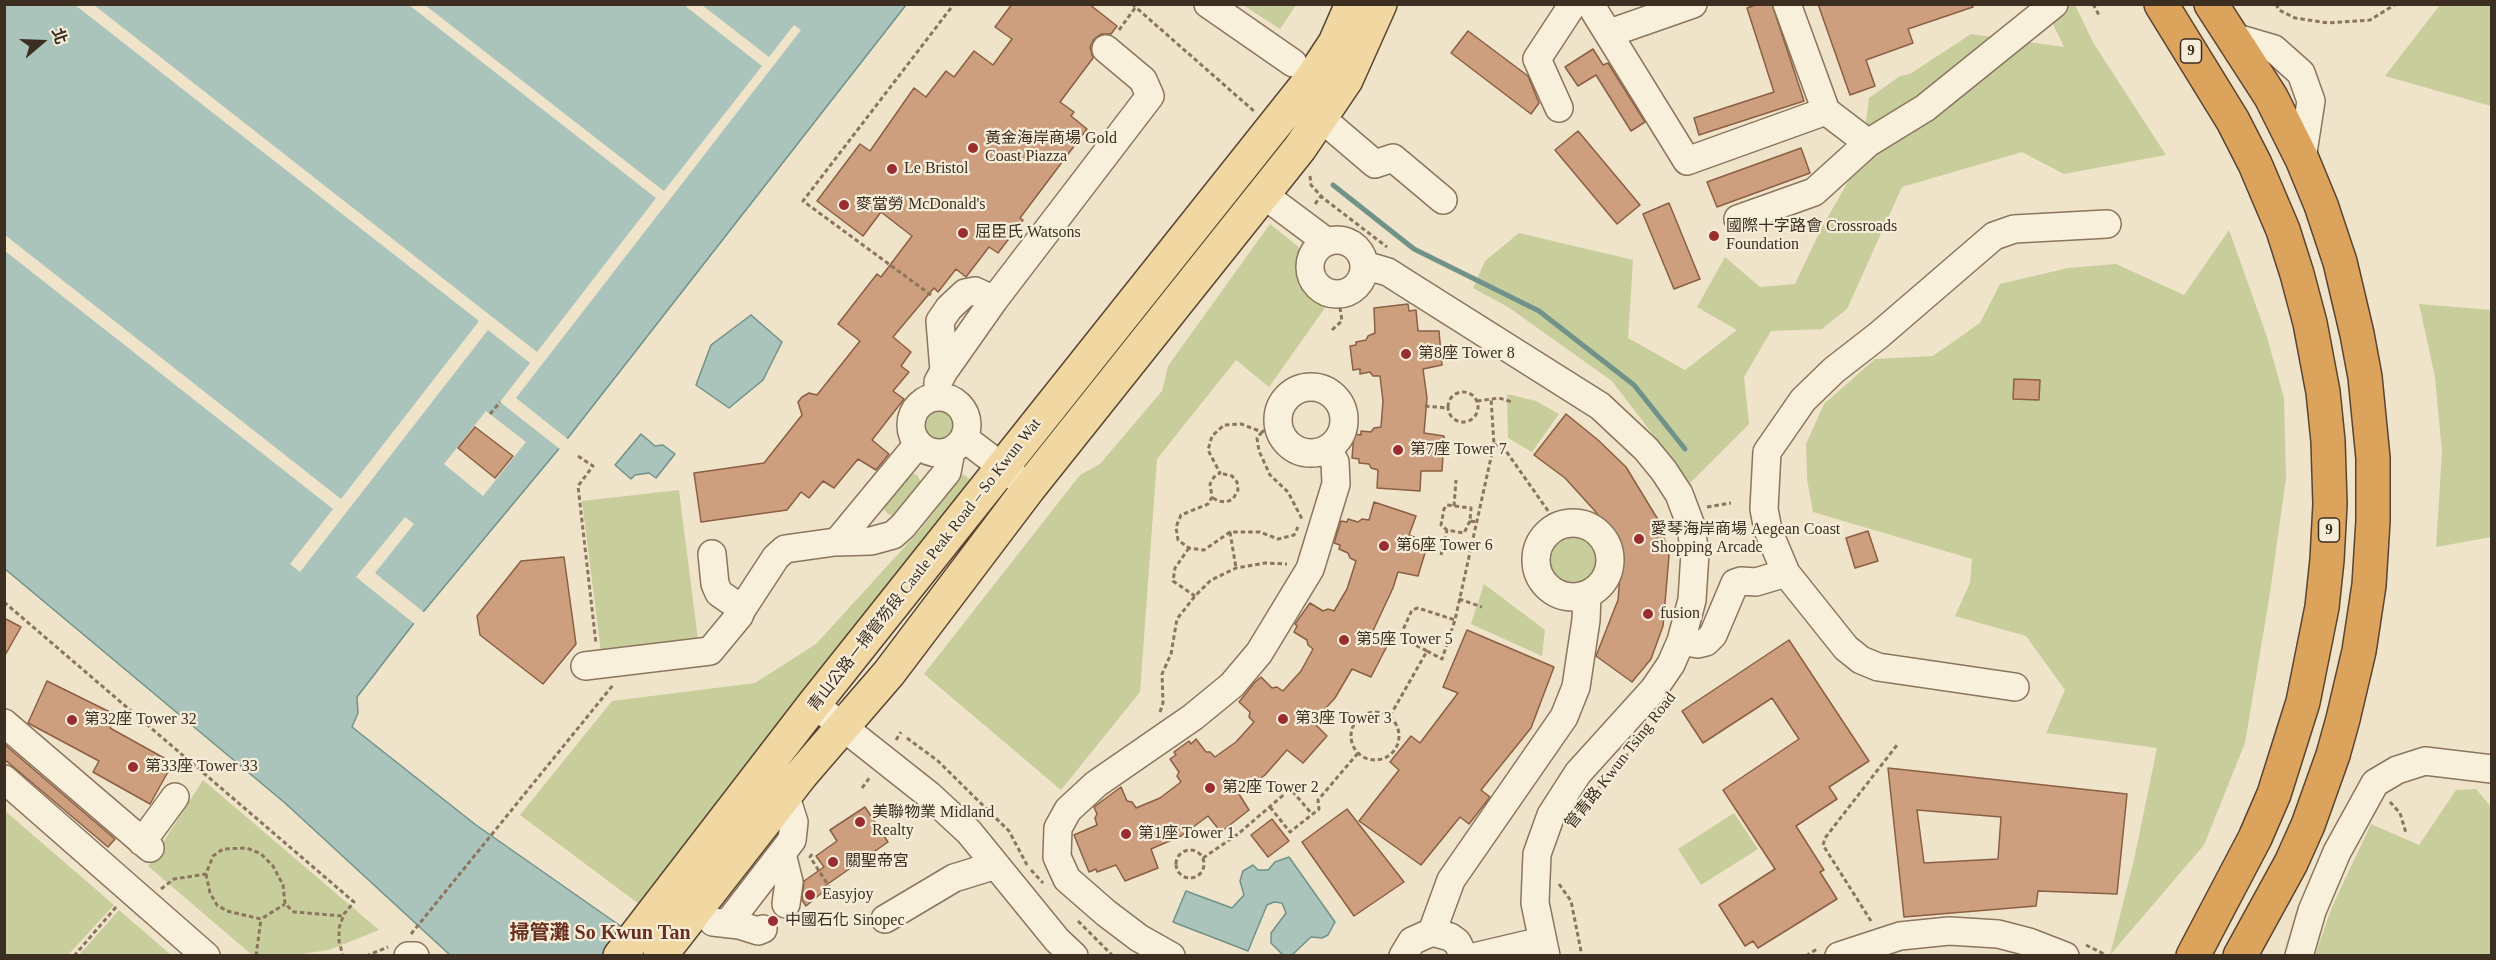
<!DOCTYPE html>
<meta charset="utf-8">
<style>
body{margin:0}
#map{position:relative;width:2496px;height:960px;overflow:hidden;background:#efe3c9;font-family:"Times New Roman","Noto Sans TC",serif}
canvas{display:block}
.frame{position:absolute;inset:0;border:6px solid #3c2e21;pointer-events:none}
.north{position:absolute;left:12px;top:12px;width:60px;height:60px;-webkit-text-stroke:4px #f6edd9;paint-order:stroke;rotate:71deg;font-size:16px;font-weight:700;line-height:24px;text-align:center;color:#3c2e21}
.north::after{content:'';display:block;margin:auto;width:21px;height:27px;background:#3c2e21;clip-path:polygon(50% 0,100% 100%,50% 72%,0 100%)}
</style>
<div id="map">
<canvas width="2496" height="960"></canvas>
<div class="frame"></div>
<div class="north">北</div>
</div>
<script>
const ctx = document.querySelector('canvas').getContext('2d');
ctx.lineJoin = 'round';
function fill(path, color) { ctx.fillStyle = color; ctx.fill(path, 'evenodd'); }
const poly = rows => new Path2D(rows.map(r => 'M' + r).join(''));
function strokePath(path, color, width, dash) { ctx.strokeStyle = color; ctx.lineWidth = width; ctx.lineCap = dash ? 'butt' : 'round'; ctx.setLineDash(dash || []); ctx.stroke(path); }
function write(font, color, halo, rows, align = 'center') {
  ctx.font = font + ' "Times New Roman","Noto Sans TC",serif'; ctx.lineWidth = 4.5; ctx.setLineDash([]); ctx.textBaseline = 'middle'; ctx.strokeStyle = halo; ctx.fillStyle = color; for (const [text, x, y, turn = 0] of rows) {
    ctx.save(); ctx.translate(x, y); ctx.rotate((+turn || 0) * Math.PI / 180); ctx.textAlign = isNaN(turn) ? turn : align; if (halo) ctx.strokeText(text, 0, 0); ctx.fillText(text, 0, 0); ctx.restore();
  }
}
const green = poly([
 [1243,5,1296,5,1280,29],
 [2044,5,2075,5,2094,44,2166,155,2064,174,2022,152,1902,187,1847,309,1822,329,1771,331,1744,377,1749,424,1690,483,1612,381,1508,307,1473,288,1485,261,1519,233,1633,260,1628,338,1685,370,1737,330,1697,307,1725,257,1760,287,1795,284,1821,229,1861,159,1869,98,1900,76,1910,74,1971,34,2064,47],
 [2440,5,2491,5,2491,106,2385,76],
 [1270,224,1300,248,1300,280,1306,292,1327,305,1269,387,1236,360,1157,459,1140,692,1061,790,924,674,1080,475,1100,464,1162,391,1168,366],
 [2229,230,2266,334,2284,398,2286,478,2270,593,2245,743,2204,845,2110,955,2134,860,2157,748,2046,733,2065,690,2026,636,1955,616,1970,583,1972,559,1813,512,1807,479,1806,444,1824,404,1875,359,1933,356,1980,323,2000,284,2068,268,2116,264,2184,295],
 [2419,304,2491,310,2491,537,2436,547,2442,452,2435,377],
 [1507,394,1536,401,1559,414,1532,452,1508,438],
 '915 424a24 24 0 1 1 48 0a24 24 0 1 1-48 0Z',
 [908,472,917,475,922,484,896,518,888,514,882,507],
 [963,474,976,484,647,910,520,815,612,701,755,683,816,644,921,529],
 [679,490,698,640,601,652,582,501],
 '1544 558a29 29 0 1 1 58 0a29 29 0 1 1-58 0Z',
 [1484,584,1545,630,1542,656,1471,624],
 [203,780,379,930,329,950,295,955,252,955,148,866],
 [2476,789,2491,807,2491,955,2315,955,2332,907,2371,824,2419,845,2456,790],
 [5,811,114,905,68,955,5,955],
 [1734,813,1758,849,1701,885,1678,849],
 [119,910,171,955,79,955]
]);
const water = poly([
 [4,5,906,5,567,439,414,623,357,697,358,713,352,727,476,825,662,955,450,955,285,803,5,569,4,5],
 [751,315,782,342,763,380,729,408,696,385,711,345,751,315],
 [641,434,655,446,663,445,675,454,656,478,649,473,635,475,631,479,615,465,641,434],
 [1289,857,1335,922,1328,935,1322,938,1311,937,1292,955,1283,955,1271,943,1271,933,1286,913,1282,903,1274,902,1267,905,1248,951,1173,922,1186,891,1232,908,1244,895,1240,881,1243,871,1253,865,1258,870,1268,870,1275,862,1289,857]
]);
const pier = poly([
 [75,5,94,5,537,352,656,198,409,5,425,5,664,191,762,66,684,5,702,5,769,57,794,25,801,30,516,398,569,440,561,450,500,402,530,363,488,330,300,572,290,564,333,509,5,251,5,235,341,499,479,321],
 [486,411,526,442,483,496,444,464],
 [405,517,414,524,375,573,426,614,416,625,356,577]
]);
const stream = poly([
 [1333,185,1414,249,1539,311,1634,385,1685,449]
]);
const building = poly([
 [1012,4,1089,4,1117,26,1111,34,1101,34,1094,39,1090,47,1093,58,1060,102,1074,112,1071,116,1087,129,1020,218,1023,220,998,253,989,247,966,277,956,269,938,292,934,288,893,337,911,352,901,366,909,372,893,391,904,399,872,440,889,454,876,470,858,459,834,488,823,481,809,498,801,492,787,510,701,522,694,473,764,463,802,415,798,402,802,397,809,393,817,395,860,341,838,324,877,274,881,277,912,236,881,212,863,236,817,201,860,144,870,151,914,88,926,97,946,71,954,77,974,51,993,65,1012,39,995,27,1012,4],
 [1758,4,1772,4,1804,101,1699,135,1694,118,1774,92,1747,8,1758,4],
 [1818,4,1972,4,1973,7,1908,29,1913,43,1866,60,1875,86,1850,95,1818,4],
 [1468,31,1528,76,1539,103,1531,114,1451,53,1468,31],
 [1593,49,1603,65,1608,63,1645,122,1631,131,1596,75,1578,86,1565,67,1593,49],
 [1578,131,1640,205,1617,224,1555,150,1578,131],
 [1801,148,1810,173,1717,207,1707,182,1801,148],
 [1669,203,1700,279,1674,289,1643,214,1669,203],
 [1408,304,1409,311,1416,310,1418,331,1439,331,1442,365,1423,369,1427,398,1424,433,1444,436,1442,471,1421,471,1420,491,1377,488,1378,470,1371,468,1369,464,1359,463,1359,459,1352,458,1354,434,1361,435,1361,431,1371,432,1374,428,1381,427,1383,401,1380,376,1373,376,1370,372,1360,374,1360,369,1353,370,1350,346,1356,345,1356,342,1366,340,1368,336,1375,333,1374,308,1408,304],
 [2014,379,2040,380,2039,400,2013,399,2014,379],
 [1566,414,1598,440,1626,467,1660,523,1669,556,1663,626,1651,659,1632,682,1596,656,1618,600,1620,575,1617,551,1607,528,1595,511,1565,478,1534,455,1566,414],
 [475,427,513,456,495,478,458,448,475,427],
 [1374,502,1416,516,1409,535,1428,543,1418,576,1398,572,1393,588,1371,635,1387,646,1371,677,1352,669,1335,698,1313,722,1327,736,1303,763,1287,750,1265,775,1239,794,1249,810,1221,832,1208,816,1181,836,1151,849,1158,868,1125,881,1116,865,1097,872,1096,869,1089,872,1074,835,1097,825,1095,818,1097,814,1094,807,1121,787,1127,801,1132,802,1136,808,1160,798,1181,782,1177,776,1179,772,1170,759,1176,755,1174,752,1189,741,1191,744,1196,739,1206,752,1210,752,1215,757,1236,742,1254,722,1249,717,1250,712,1239,702,1255,682,1261,677,1272,688,1277,687,1283,691,1301,671,1313,649,1308,645,1307,640,1294,632,1297,626,1295,624,1310,603,1323,611,1328,609,1334,611,1347,589,1356,561,1350,558,1348,553,1339,549,1340,545,1334,543,1341,521,1347,522,1348,519,1358,522,1362,519,1369,520,1374,502],
 [1868,531,1878,561,1855,568,1846,538,1868,531],
 [564,557,576,644,543,684,480,635,477,616,521,561,564,557],
 [4,618,21,627,4,657,4,618],
 [1467,630,1554,667,1531,728,1481,790,1490,797,1469,824,1460,817,1421,865,1359,821,1399,770,1390,762,1411,736,1420,743,1458,693,1443,687,1467,630],
 [1789,640,1869,761,1829,787,1837,799,1796,826,1824,870,1820,872,1837,899,1758,948,1753,941,1745,946,1719,905,1775,869,1723,790,1799,739,1772,698,1703,743,1682,711,1789,640],
 [47,681,116,715,110,728,173,763,150,804,93,772,99,761,28,723,47,681],
 [4,744,115,839,108,847,4,759,4,744],
 [1888,768,2127,794,2117,894,2038,891,2036,906,1904,917,1888,768],
 [1917,810,2001,817,1998,859,1924,863,1917,810],
 [865,807,888,842,822,888,824,891,806,906,802,900,804,881,824,867,816,856,837,841,830,830,865,807],
 [1347,809,1404,882,1354,916,1302,842,1347,809],
 [1272,819,1289,841,1268,857,1251,835,1272,819]
]);
const path = poly([
 [1132,4,1255,112],
 [2093,4,2100,17],
 [2276,4,2279,10,2295,18,2328,23,2370,20,2396,4],
 [1119,30,1138,4],
 [1310,176,1311,185,1323,198,1387,247],
 [1315,204,1321,196],
 [1304,253,1308,283,1319,297,1339,301,1347,299,1365,288],
 [931,295,803,201,954,4],
 [1332,330,1342,321,1339,301],
 '1448 407a15 15 0 1 1 30 0a15 15 0 1 1-30 0Z',
 [1477,401,1499,398,1512,402],
 [1425,406,1448,408],
 [490,414,500,402],
 [1278,423,1262,432,1241,424,1224,425,1212,436,1208,450,1220,473,1214,477,1210,484,1212,497,1208,504,1181,515,1176,527,1178,540,1189,548,1204,550,1230,532,1260,532,1278,539,1294,535,1298,527],
 [1262,432,1257,438,1259,451,1270,475,1288,492,1302,519],
 [1494,444,1506,451,1558,525],
 [578,456,593,466,578,486,596,644],
 [1213,498,1218,501,1226,502,1233,499,1238,490,1237,482,1232,476,1220,473],
 [1454,506,1456,480],
 [1707,507,1731,503],
 [1470,521,1464,533,1447,530,1441,525,1444,509,1447,505,1471,508,1470,521,1476,522],
 [1230,532,1236,568],
 [1189,548,1175,568,1173,581,1195,596],
 [1441,555,1447,530],
 [1459,599,1482,607],
 [4,602,354,902,344,914,339,928,339,941,343,956],
 [1427,651,1442,659,1455,620,1494,444,1491,398],
 '1351 736a24 24 0 1 1 48 0a24 24 0 1 1-48 0Z',
 [1160,712,1163,703,1162,674,1171,654,1177,619,1195,596,1211,580,1236,568,1265,563,1287,564],
 [1390,716,1427,651,1404,639,1401,634,1412,610,1418,608,1455,620],
 [907,738,938,761,1009,831,1027,865],
 [896,740,901,732],
 [862,788,870,777],
 [1592,796,1628,754],
 [2390,802,2400,813,2406,833],
 [1270,807,1290,832,1319,809,1318,800,1358,753],
 '1176 864a14 14 0 1 1 28 0a14 14 0 1 1-28 0Z',
 [812,854,810,857,830,888],
 [1203,858,1238,834,1288,791,1293,792,1312,814],
 [1031,870,1043,883],
 [206,874,210,893,217,905,227,911,261,919,285,904],
 [1559,884,1571,901,1582,956],
 [161,889,174,879,206,874,213,856,223,849,247,848,261,854,273,866,283,885,285,904,294,912,343,916],
 [1078,921,1113,956],
 [1871,921,1823,845,1825,838,1897,745],
 [411,934,613,685],
 [2086,945,2108,956],
 [74,956,117,906],
 [256,956,261,919],
 [366,956,388,947],
 [1806,956,1817,949]
]);
const minor = poly([
 [1208,4,1293,63],
 [1590,4,1687,161,1826,111],
 [1787,4,1826,111,1868,143],
 [1610,33,1693,4],
 [2233,37,2274,49,2301,73,2311,101,2302,159],
 [1559,108,1537,59,1573,4],
 [1321,118,1375,164,1393,158,1443,200],
 [1264,195,1327,242],
 [1738,219,1814,192,1868,143,1925,108,2054,4],
 '1310 267a27 27 0 1 1 54 0a27 27 0 1 1-54 0Z',
 [1364,265,1388,272,1402,281,1600,406,1646,449,1664,471,1679,494,1690,523,1695,553,1692,600,1681,641,1671,664,1654,689,1578,773,1551,815,1537,854,1535,903,1546,956],
 [944,371,940,321,949,308,965,293,975,291,994,300],
 '1278 420a33 33 0 1 1 66 0a33 33 0 1 1-66 0Z',
 [938,396,938,382,944,371,994,300,1150,96,1143,80,1106,49],
 '911 425a28 28 0 1 1 56 0a28 28 0 1 1-56 0Z',
 [964,438,1018,479],
 '1536 560a37 37 0 1 1 74 0a37 37 0 1 1-74 0Z',
 [837,542,918,444],
 [712,554,715,584,719,593,742,609,776,557,785,549,835,542,871,541,893,535,903,526,947,472,951,451],
 [1681,641,1698,644,1706,642,1713,635,1735,583,1741,581,1756,582,1786,573],
 [585,666,710,651,739,616,742,609],
 [2015,687,1878,667,1861,660,1846,648,1786,573,1768,530,1764,509,1767,452,1803,400,1834,370,1879,335,1994,236,2014,229,2107,224],
 [814,704,929,795,969,832,1057,940,1074,956],
 [4,723,150,848],
 [4,779,206,956],
 [142,842,175,797],
 [782,854,789,882,786,904],
 [885,919,954,878,996,865],
 [713,922,739,925,758,931,763,929],
 [728,923,792,840,794,822,785,794],
 [1432,932,1451,880,1564,717,1576,687,1586,620,1587,595],
 [408,956,415,956],
 [1171,956,1139,938,1106,913,1067,879,1057,857,1058,828,1068,810,1096,784,1193,717,1232,685,1259,653,1310,569,1336,484,1335,462,1327,449],
 [1403,956,1412,941,1432,932,1450,937,1457,942,1464,956],
 [1478,956,1542,941],
 [1839,956,1900,936,1949,931,1998,934,2029,942,2065,956],
 [2299,956,2312,911,2337,852,2375,783,2397,770,2425,761,2492,769]
]);
const major = poly([
 [620,956,814,704,1312,78,1335,43,1352,4],
 [660,956,801,775,889,673,1029,488,1300,148,1346,80,1380,4]
]);
const highway = poly([
 [2161,4,2233,121,2255,164,2283,230,2297,274,2310,323,2323,392,2328,441,2330,504,2327,560,2322,607,2303,702,2274,794,2255,838,2193,956],
 [2211,4,2271,97,2302,159,2321,205,2340,262,2357,334,2365,377,2373,458,2373,521,2369,585,2359,651,2343,719,2333,755,2308,825,2291,863,2240,956]
]);
const markers = [
 [973,148,6,"#9a2d2f"],
 [892,169,6,"#9a2d2f"],
 [844,205,6,"#9a2d2f"],
 [963,233,6,"#9a2d2f"],
 [1714,236,6,"#9a2d2f"],
 [1406,354,6,"#9a2d2f"],
 [1398,450,6,"#9a2d2f"],
 [1639,539,6,"#9a2d2f"],
 [1384,546,6,"#9a2d2f"],
 [1648,614,6,"#9a2d2f"],
 [1344,640,6,"#9a2d2f"],
 [1283,719,6,"#9a2d2f"],
 [72,720,6,"#9a2d2f"],
 [133,767,6,"#9a2d2f"],
 [1210,788,6,"#9a2d2f"],
 [860,822,6,"#9a2d2f"],
 [1126,834,6,"#9a2d2f"],
 [833,862,6,"#9a2d2f"],
 [810,895,6,"#9a2d2f"],
 [773,921,6,"#9a2d2f"]
];
const shields = [
 [2191,51,21],
 [2329,530,21]
];
const shieldNames = [
 ["9",2191,51],
 ["9",2329,530]
];
const poiNames = [
 ["黃金海岸商場 Gold",985,139],
 ["Coast Piazza",985,157],
 ["Le Bristol",904,169],
 ["麥當勞 McDonald's",856,205],
 ["國際十字路會 Crossroads",1726,227],
 ["Foundation",1726,245],
 ["屈臣氏 Watsons",975,233],
 ["第8座 Tower 8",1418,354],
 ["第7座 Tower 7",1410,450],
 ["愛琴海岸商場 Aegean Coast",1651,530],
 ["Shopping Arcade",1651,548],
 ["第6座 Tower 6",1396,546],
 ["fusion",1660,614],
 ["第5座 Tower 5",1356,640],
 ["第3座 Tower 3",1295,719],
 ["第32座 Tower 32",84,720],
 ["第33座 Tower 33",145,767],
 ["第2座 Tower 2",1222,788],
 ["美聯物業 Midland",872,813],
 ["Realty",872,831],
 ["第1座 Tower 1",1138,834],
 ["關聖帝宮",845,862],
 ["Easyjoy",822,895],
 ["中國石化 Sinopec",785,921]
];
const streetNames = [
 ["青山公路－掃管笏段 Castle Peak Road – So Kwun Wat",925,565,-52],
 ["管青路 Kwun Tsing Road",1621,761,-52]
];
const quarterNames = [
 ["掃管灘 So Kwun Tan",600,934]
];
fill(green, '#c8cd9c');
fill(water, '#aac3bb');
strokePath(water, '#709289', 1.5);
fill(pier, '#efe3c9');
strokePath(stream, '#709289', 5);
fill(building, '#cd9f7f');
strokePath(building, '#8b5f43', 1.5);
strokePath(minor, '#8b755d', 30);
strokePath(major, '#594431', 36);
strokePath(highway, '#594431', 36);
strokePath(path, '#8b755d', 3, [4.5, 3]);
strokePath(minor, '#f9f0dc', 27);
strokePath(major, '#f1d7a2', 33);
strokePath(highway, '#dca35c', 33);
for (const [x, y, r, color] of markers) { const dot = new Path2D(); dot.arc(x, y, r, 0, 2 * Math.PI); ctx.fillStyle = color; ctx.fill(dot); strokePath(dot, '#f6edd9', 2); }
for (const [x, y, w] of shields) { const box = new Path2D(); box.roundRect(x - w / 2, y - 12, w, 24, 4.5); ctx.fillStyle = '#f6edd9'; ctx.fill(box); strokePath(box, '#3c2e21', 1.5); }
write('bold 15px', '#3c2e21', null, shieldNames);
write('16px', '#3c2e21', '#f6edd9', poiNames, 'left');
write('16px', '#3c2e21', '#f6edd9', streetNames);
write('bold 20px', '#682f20', '#f6edd9', quarterNames);
</script>
